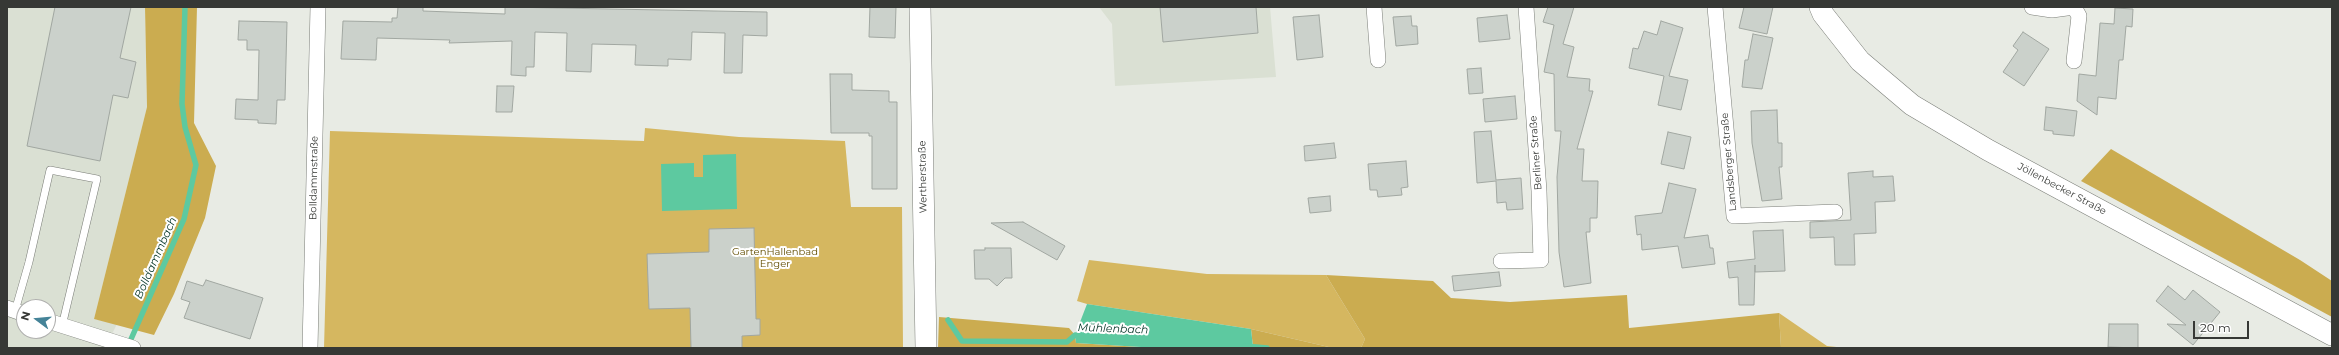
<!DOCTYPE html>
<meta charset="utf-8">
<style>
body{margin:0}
#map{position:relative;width:2339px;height:355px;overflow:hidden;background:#e8ebe4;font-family:Montserrat,sans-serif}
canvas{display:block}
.frame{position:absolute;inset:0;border:8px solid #363835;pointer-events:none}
.north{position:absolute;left:16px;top:299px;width:40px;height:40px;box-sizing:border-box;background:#fff;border:1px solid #afafae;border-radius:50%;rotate:286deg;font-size:11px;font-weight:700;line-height:16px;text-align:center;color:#363835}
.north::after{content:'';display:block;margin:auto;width:14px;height:18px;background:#458398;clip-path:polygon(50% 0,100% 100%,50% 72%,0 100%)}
.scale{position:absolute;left:2193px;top:321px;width:56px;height:18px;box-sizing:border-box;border:2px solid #363835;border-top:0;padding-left:5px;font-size:12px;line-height:14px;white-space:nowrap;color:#363835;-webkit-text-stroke:3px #fff;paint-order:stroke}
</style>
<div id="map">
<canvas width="2339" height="355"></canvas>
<div class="frame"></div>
<div class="north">N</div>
<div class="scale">20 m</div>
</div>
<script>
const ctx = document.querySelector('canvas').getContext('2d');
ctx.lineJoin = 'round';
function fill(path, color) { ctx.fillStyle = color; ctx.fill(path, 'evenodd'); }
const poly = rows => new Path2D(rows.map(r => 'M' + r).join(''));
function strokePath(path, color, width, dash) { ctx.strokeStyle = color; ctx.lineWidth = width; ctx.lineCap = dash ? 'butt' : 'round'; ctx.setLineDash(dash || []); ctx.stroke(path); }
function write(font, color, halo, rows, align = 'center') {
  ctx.font = font + ' Montserrat,sans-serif'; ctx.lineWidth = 4; ctx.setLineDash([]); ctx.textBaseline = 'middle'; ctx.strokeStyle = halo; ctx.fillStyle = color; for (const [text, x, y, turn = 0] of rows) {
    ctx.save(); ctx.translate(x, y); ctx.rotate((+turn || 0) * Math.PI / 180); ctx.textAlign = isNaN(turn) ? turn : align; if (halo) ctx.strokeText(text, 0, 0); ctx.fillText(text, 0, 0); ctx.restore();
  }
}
const built = poly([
 [7,7,145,7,147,107,94,319,117,324,105,348,7,348],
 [24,307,48,307,48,331,24,331],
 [1099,7,1270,7,1276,77,1115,86,1112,24]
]);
const green = poly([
 [645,128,739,137,845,141,851,207,902,207,903,348,324,348,330,131,644,141],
 [1089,260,1207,274,1326,275,1365,339,1361,348,1333,348,1251,329,1087,304,1077,301],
 [1779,313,1827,346,1846,348,1781,348]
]);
const forest = poly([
 [145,7,197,7,194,123,216,166,205,218,174,294,154,335,94,319,147,107],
 [2111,149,2300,260,2332,281,2332,317,2081,181],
 [1326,275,1433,281,1451,298,1510,302,1627,295,1629,328,1779,313,1781,348,1361,348,1365,339],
 [939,317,1069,328,1075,335,1076,343,1157,348,938,348],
 [1251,329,1333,348,1250,348,1253,347]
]);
const water = poly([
 [736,154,737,209,662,211,661,164,694,163,694,177,703,177,703,155],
 [1087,304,1251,329,1253,347,1157,348,1076,343,1075,335]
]);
const stream = poly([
 [948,320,962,341,1067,342,1075,335,1081,336],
 [128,346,184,219,196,165,185,127,182,104,185,7],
 [1245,346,1267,348]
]);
const building = poly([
 [55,7,131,7,120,58,136,62,128,98,113,95,100,161,27,146,55,7],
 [398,7,423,7,423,11,505,14,505,7,767,12,767,36,743,35,742,73,724,73,725,33,692,32,691,60,668,59,668,66,635,65,636,45,592,44,591,72,566,71,567,33,535,32,534,67,526,67,526,76,511,75,512,41,449,43,450,40,377,38,376,60,341,59,343,21,392,22,392,18,397,18,398,7],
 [870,7,896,7,895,38,869,37,870,7],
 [1160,7,1256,7,1258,33,1163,42,1160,7],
 [1548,7,1574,7,1563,44,1574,47,1567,77,1590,79,1589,91,1593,91,1577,149,1584,149,1582,181,1598,181,1597,218,1590,218,1590,232,1586,232,1591,283,1564,287,1559,252,1557,177,1561,131,1555,131,1554,74,1544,72,1554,25,1543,22,1548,7],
 [1744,7,1773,7,1767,34,1739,28,1744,7],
 [2115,8,2133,9,2132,27,2126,26,2123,60,2119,60,2116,99,2098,97,2097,115,2077,101,2079,74,2096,76,2100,23,2114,24,2115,8],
 [1319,15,1323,57,1297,60,1293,17,1319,15],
 [1507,15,1510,39,1479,42,1477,18,1507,15],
 [1411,16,1412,26,1417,26,1418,44,1396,46,1393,17,1411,16],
 [239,21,287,22,285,100,277,100,276,124,258,123,258,120,235,119,236,99,258,100,259,50,247,50,247,40,238,40,239,21],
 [1661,21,1683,28,1669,76,1688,80,1681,110,1658,105,1664,76,1629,68,1633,48,1638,49,1644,31,1657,35,1661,21],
 [2023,32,2049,49,2024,86,2003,72,2018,50,2013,46,2023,32],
 [1753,34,1773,38,1762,89,1742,87,1745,60,1748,60,1753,34],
 [1481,68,1483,93,1469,94,1467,69,1481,68],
 [830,74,852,74,852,90,889,91,889,102,897,102,897,189,872,189,872,136,869,136,869,133,831,133,830,74],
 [497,86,514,86,512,112,496,112,497,86],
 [1515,96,1517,119,1485,122,1483,99,1515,96],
 [2046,107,2077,111,2074,136,2053,134,2053,131,2044,130,2046,107],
 [1777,110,1778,143,1782,143,1782,167,1779,167,1782,199,1762,201,1752,143,1751,111,1777,110],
 [1491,131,1496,180,1521,178,1523,209,1507,210,1506,202,1497,203,1496,181,1477,183,1474,132,1491,131],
 [1668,132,1691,137,1684,169,1661,164,1668,132],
 [1334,143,1336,158,1305,161,1304,146,1334,143],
 [1406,161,1408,187,1401,188,1402,195,1378,197,1377,190,1370,190,1368,164,1406,161],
 [1873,171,1873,177,1893,176,1895,201,1875,202,1876,233,1854,234,1855,265,1835,265,1834,237,1810,238,1810,222,1851,220,1848,173,1873,171],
 [1669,183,1696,189,1684,238,1708,235,1710,248,1713,248,1715,264,1682,268,1678,246,1642,250,1641,234,1637,235,1635,216,1662,213,1669,183],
 [1330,196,1331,211,1310,213,1308,198,1330,196],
 [1023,222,1065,246,1057,260,991,223,1023,222],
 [754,228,756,319,760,319,760,335,742,336,742,348,691,348,690,308,649,309,647,254,709,252,709,229,754,228],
 [1783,230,1785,271,1755,272,1755,265,1754,305,1739,305,1738,277,1729,278,1727,262,1755,259,1753,231,1783,230],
 [985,248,1011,248,1012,278,1005,278,997,286,989,279,975,279,974,250,985,250,985,248],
 [1499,272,1501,286,1454,291,1452,276,1499,272],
 [206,280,263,298,250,339,184,318,190,302,181,299,187,281,203,286,206,280],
 [2168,286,2185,300,2193,290,2220,312,2193,345,2167,324,2186,325,2156,301,2168,286],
 [2109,324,2138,324,2138,348,2108,347,2109,324]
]);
const lane = poly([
 [15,311,29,262,50,170,97,179,62,326]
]);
const street = poly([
 [1374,7,1378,60],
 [1715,7,1734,216,1835,212],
 [2032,7,2052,10,2074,7],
 [2074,7,2079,16,2074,61],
 [1501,261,1541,260,1539,191,1526,7],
 [7,308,24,314],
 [48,321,133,348],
 [310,348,318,7]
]);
const secondary = poly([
 [920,7,926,348],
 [1820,7,1823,14,1860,61,1912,105,1988,150,2332,335]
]);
const streetNames = [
 ["Berliner Straße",1536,153,-94],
 ["Landsberger Straße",1729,162,-95],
 ["Wertherstraße",923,177,-91],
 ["Bolldammstraße",314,178,-89],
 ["Jöllenbecker Straße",2062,189,28]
];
const parkNames = [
 ["GartenHallenbad",775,252],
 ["Enger",775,264]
];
const waterNames = [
 ["Bolldammbach",156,258,-66],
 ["Mühlenbach",1113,329,2]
];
fill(built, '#dae0d3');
fill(green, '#d5b760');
fill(forest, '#cbac50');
fill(water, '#5dc9a0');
strokePath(stream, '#5dc9a0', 5.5);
fill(building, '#cbd1cb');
strokePath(building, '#a1a7a1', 1);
strokePath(lane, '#7b7e78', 8);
strokePath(street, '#7b7e78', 16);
strokePath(secondary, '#7b7e78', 22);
strokePath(lane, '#fff', 7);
strokePath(street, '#fff', 15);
strokePath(secondary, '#fff', 21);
write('10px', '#363835', '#fff', streetNames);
write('10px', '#624d00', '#fff', parkNames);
write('italic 11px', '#003223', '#fff', waterNames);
</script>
